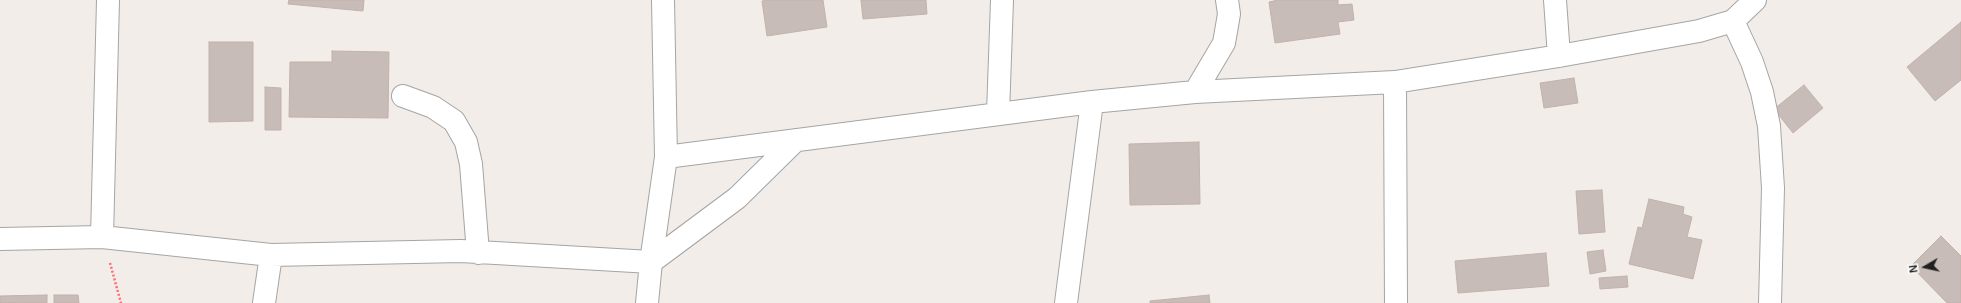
<!DOCTYPE html>
<style>
body{margin:0}
#map{position:relative;width:1961px;height:303px;overflow:hidden;background:#f2ede8;font-family:Arial,sans-serif}
canvas{display:block}
.north{position:absolute;left:1905px;top:247px;width:40px;height:40px;-webkit-text-stroke:3px #fff;paint-order:stroke;rotate:261deg;font-size:11px;font-weight:700;line-height:16px;text-align:center;color:#212121}
.north::after{content:'';display:block;margin:auto;width:14px;height:18px;background:#212121;clip-path:polygon(50% 0,100% 100%,50% 72%,0 100%)}
</style>
<div id="map">
<canvas width="1961" height="303"></canvas>
<div class="north">N</div>
</div>
<script>
const ctx = document.querySelector('canvas').getContext('2d');
ctx.lineJoin = 'round';
function fill(path, color) { ctx.fillStyle = color; ctx.fill(path, 'evenodd'); }
const poly = rows => new Path2D(rows.map(r => 'M' + r).join(''));
function strokePath(path, color, width, dash) { ctx.strokeStyle = color; ctx.lineWidth = width; ctx.lineCap = dash ? 'butt' : 'round'; ctx.setLineDash(dash || []); ctx.stroke(path); }
const building = poly([
 [289,0,364,0,363,11,288,4,289,0],
 [768,0,823,0,827,27,767,36,762,1,768,0],
 [861,0,926,0,927,14,863,19,861,0],
 [1278,0,1338,0,1338,5,1352,4,1354,20,1338,22,1340,34,1275,43,1269,2,1278,0],
 [1961,22,1961,80,1935,101,1907,67,1961,22],
 [209,42,253,42,253,121,209,122,209,42],
 [332,51,389,52,388,118,289,117,290,62,332,62,332,51],
 [1574,78,1578,103,1544,108,1540,83,1574,78],
 [1804,85,1823,108,1793,133,1774,109,1804,85],
 [265,87,281,88,281,130,265,130,265,87],
 [1199,142,1200,204,1130,205,1129,144,1199,142],
 [1602,190,1605,232,1579,234,1576,191,1602,190],
 [1649,199,1684,207,1683,214,1692,217,1687,237,1702,240,1693,279,1629,264,1638,227,1642,228,1649,199],
 [1941,236,1961,256,1961,303,1947,303,1911,266,1941,236],
 [1603,250,1606,271,1590,274,1587,252,1603,250],
 [1546,253,1549,286,1458,293,1455,261,1546,253],
 [1627,276,1628,287,1600,289,1599,278,1627,276],
 [47,295,47,303,0,303,0,296,47,295],
 [54,295,78,295,79,303,54,303,54,295],
 [1209,295,1210,303,1150,303,1150,301,1209,295]
]);
const path = poly([
 [110,263,121,303]
]);
const minor = poly([
 [1555,0,1559,56],
 [1733,21,1752,62,1762,92,1769,126,1773,188,1770,303],
 [1395,82,1396,303],
 [1195,92,1224,43,1229,14,1227,0],
 [403,96,433,107,454,121,466,142,471,164,478,253],
 [998,114,1002,0],
 [666,157,1092,102,1195,92,1395,82,1559,56,1699,31,1733,21,1755,0],
 [102,237,108,0],
 [0,239,102,237,271,255,461,251,651,262,737,198,796,140],
 [264,303,271,255],
 [647,303,651,262,666,157,663,0],
 [1066,303,1092,102]
]);
fill(building, '#c7bcb7');
strokePath(building, '#c4b1aa', 1);
strokePath(minor, '#a5a5a5', 24);
strokePath(path, '#fe6d74', 2.5, [2, 2]);
strokePath(minor, '#fff', 22);
</script>
